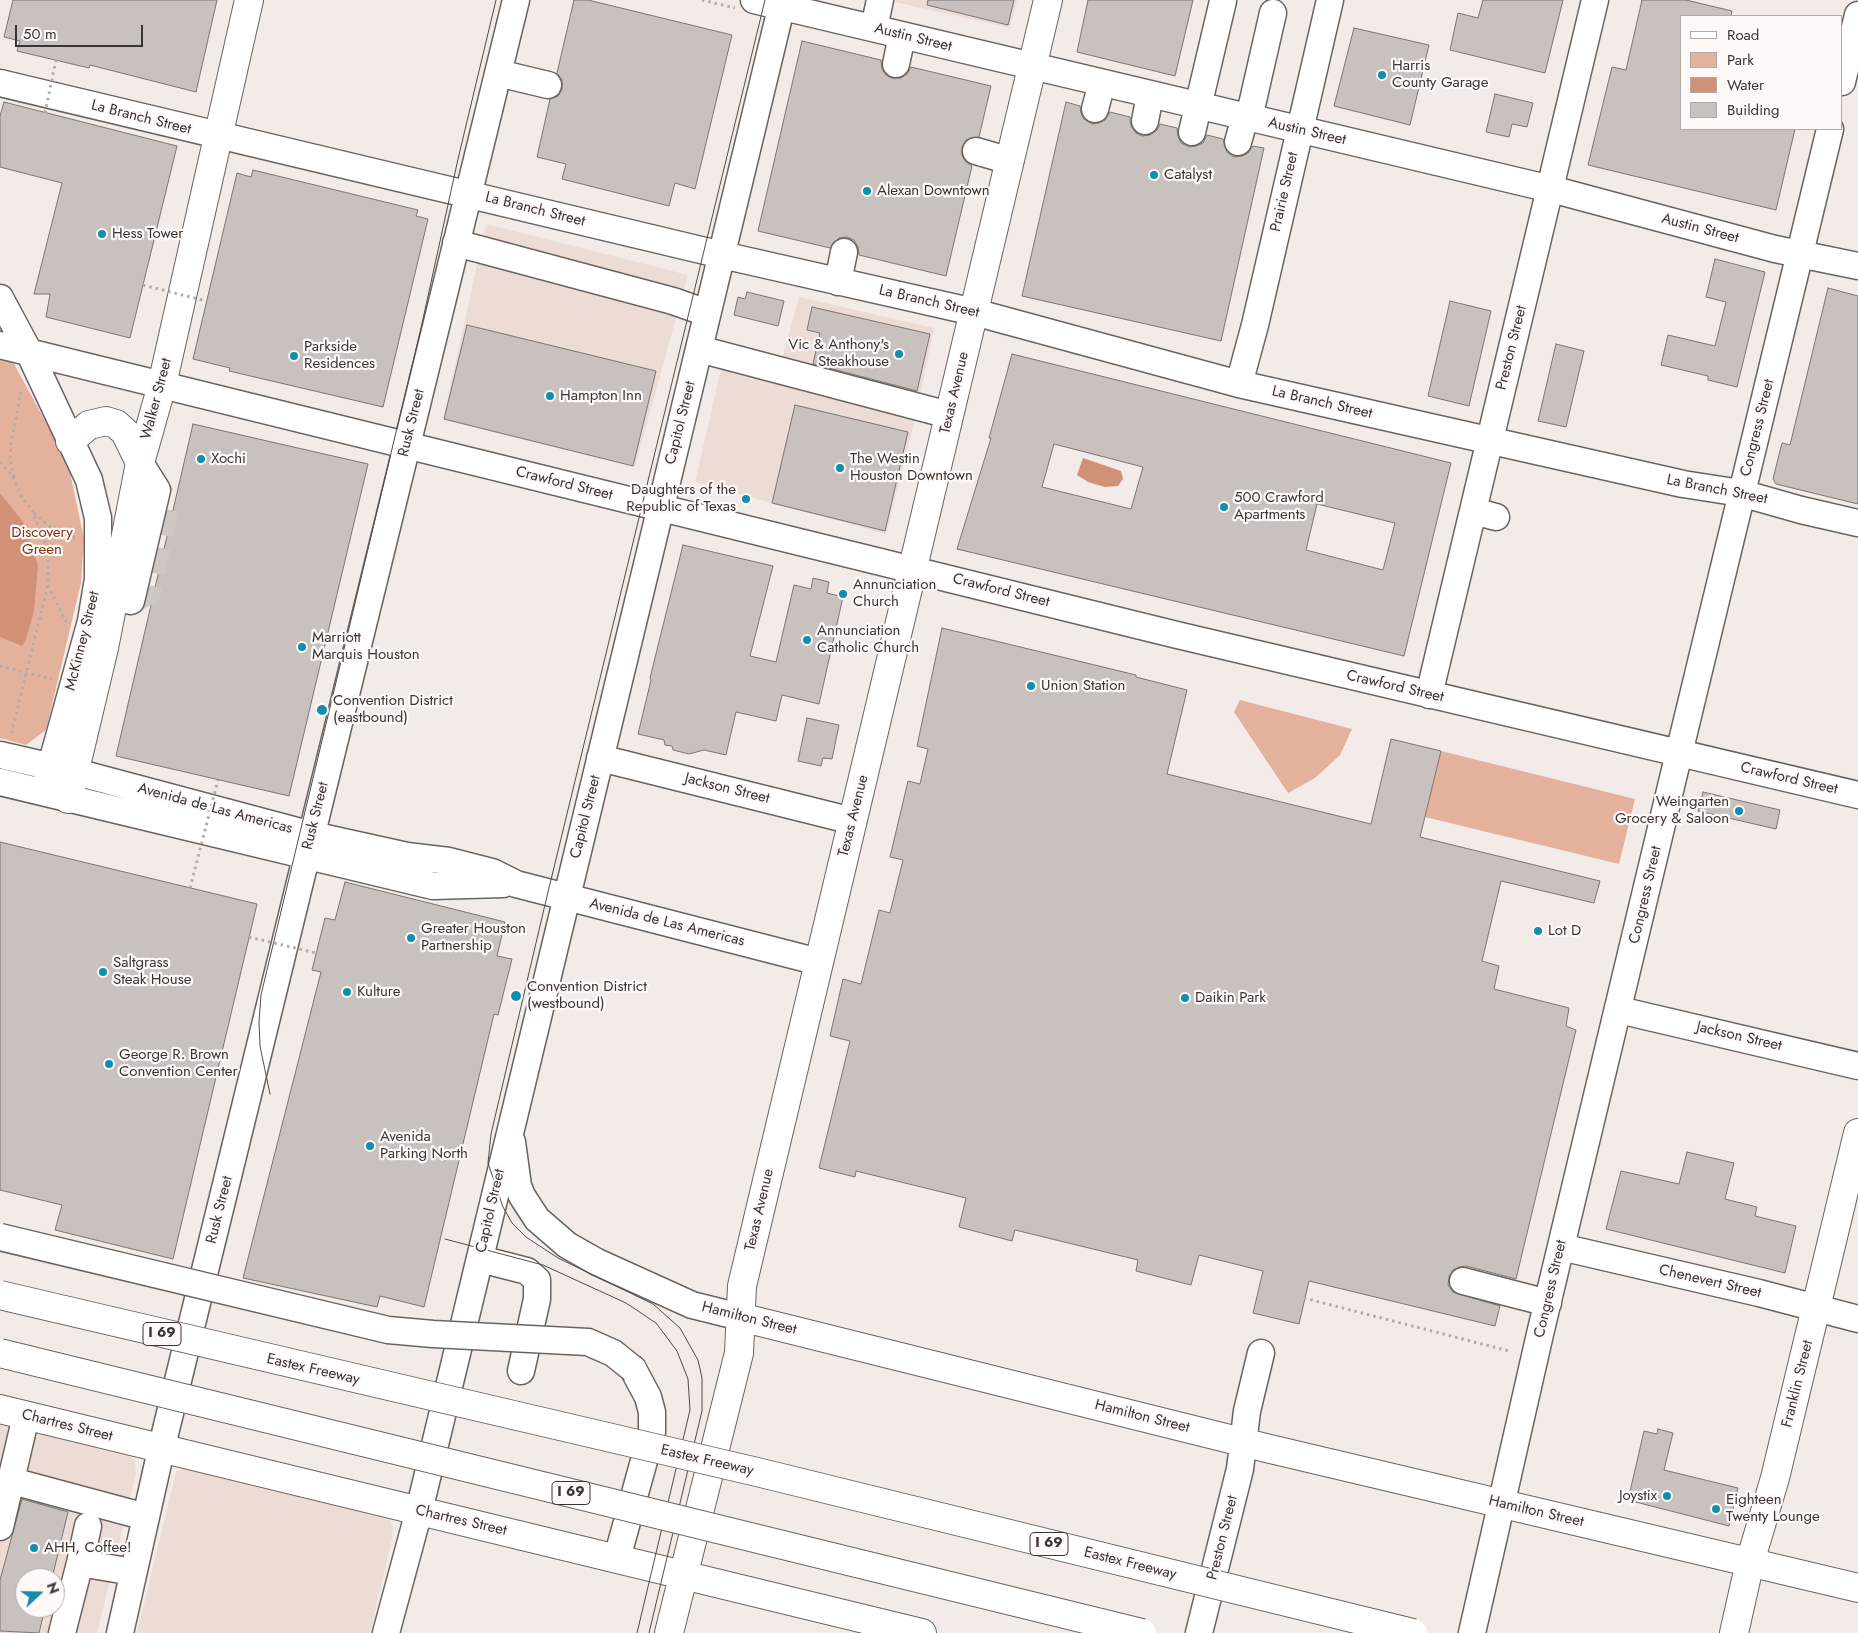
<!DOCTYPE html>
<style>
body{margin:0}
#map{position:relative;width:1858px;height:1633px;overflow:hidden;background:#f3ebe8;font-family:Jost,sans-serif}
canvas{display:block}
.legend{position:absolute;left:1680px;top:15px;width:162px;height:115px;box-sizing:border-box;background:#fef9f7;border:1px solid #afaba9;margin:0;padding:6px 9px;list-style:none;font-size:15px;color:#383534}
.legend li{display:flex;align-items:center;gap:10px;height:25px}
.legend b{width:25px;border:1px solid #afaba9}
.north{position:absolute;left:15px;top:1568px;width:50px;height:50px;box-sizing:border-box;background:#fef9f7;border:1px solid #afaba9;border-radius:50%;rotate:69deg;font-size:14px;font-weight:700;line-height:20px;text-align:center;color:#383534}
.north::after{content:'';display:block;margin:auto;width:18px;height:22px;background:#118eae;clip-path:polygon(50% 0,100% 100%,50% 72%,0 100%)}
.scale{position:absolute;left:15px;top:25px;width:128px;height:22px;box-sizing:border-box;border:2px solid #383534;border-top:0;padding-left:6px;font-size:15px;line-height:18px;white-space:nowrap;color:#383534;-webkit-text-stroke:4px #fef9f7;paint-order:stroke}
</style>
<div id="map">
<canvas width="1858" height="1633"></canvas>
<ul class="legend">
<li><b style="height:6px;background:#fff"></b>Road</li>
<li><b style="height:14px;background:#e4b19d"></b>Park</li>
<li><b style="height:14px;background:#d09177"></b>Water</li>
<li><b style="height:14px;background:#c8c1be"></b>Building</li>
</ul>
<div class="north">N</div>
<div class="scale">50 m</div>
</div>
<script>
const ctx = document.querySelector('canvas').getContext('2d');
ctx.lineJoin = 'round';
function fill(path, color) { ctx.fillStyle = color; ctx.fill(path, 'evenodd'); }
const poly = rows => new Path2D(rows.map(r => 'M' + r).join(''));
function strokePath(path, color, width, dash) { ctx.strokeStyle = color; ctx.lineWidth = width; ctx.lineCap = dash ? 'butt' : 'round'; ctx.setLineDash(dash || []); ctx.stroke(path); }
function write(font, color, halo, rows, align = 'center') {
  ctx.font = font + ' Jost,sans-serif'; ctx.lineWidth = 4.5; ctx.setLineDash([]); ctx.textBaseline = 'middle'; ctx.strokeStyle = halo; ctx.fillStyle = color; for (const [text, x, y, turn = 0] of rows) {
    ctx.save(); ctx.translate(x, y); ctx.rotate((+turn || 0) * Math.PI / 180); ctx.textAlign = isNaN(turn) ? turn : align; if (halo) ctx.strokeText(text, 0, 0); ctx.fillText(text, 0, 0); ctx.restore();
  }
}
const built = poly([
 [886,0,1017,0,1010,28],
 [486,224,688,275,635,466,443,420],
 [799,297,934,328,919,399,780,366],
 [722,365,916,415,886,534,695,482],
 [0,1424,130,1456,135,1460,136,1473,97,1633,0,1633],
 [25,1578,55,1578,55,1608,25,1608],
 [188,1468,389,1519,393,1527,392,1539,370,1633,137,1633,175,1476,177,1471]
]);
const green = poly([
 [0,338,68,463,84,539,81,583,46,730,26,745,0,738],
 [1240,700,1352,729,1340,755,1315,778,1288,793,1234,712],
 [1441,751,1635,799,1619,864,1425,817]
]);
const water = poly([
 [1083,458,1121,471,1123,479,1118,486,1105,487,1088,482,1077,475],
 [0,493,23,522,38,565,34,611,26,639,22,646,0,637]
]);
const building = poly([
 [13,0,217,0,196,92,90,65,89,68,17,51,20,41,4,37,13,0],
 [574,0,588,0,732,35,695,189,675,183,669,206,562,179,566,164,537,157,550,99,558,96,562,89,562,80,557,73,574,0],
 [928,0,1014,0,1008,25,927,5,928,0],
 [1088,0,1193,0,1175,76,1077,52,1088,0],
 [1483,0,1563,0,1545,73,1450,50,1458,13,1478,18,1483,0],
 [1642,0,1686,0,1732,11,1731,16,1682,16,1682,129,1795,129,1776,210,1588,165,1612,67,1626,70,1642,0],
 [1354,28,1429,45,1410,125,1334,106,1354,28],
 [802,41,881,60,882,69,886,75,892,78,901,78,907,74,911,67,991,86,979,137,966,140,962,147,962,155,965,161,972,166,946,276,859,255,858,247,854,240,847,237,839,238,830,248,758,231,802,41],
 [1495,94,1533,103,1527,127,1512,124,1509,137,1486,132,1495,94],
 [4,102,177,146,130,338,46,317,50,294,34,294,62,183,0,167,0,116,4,102],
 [1066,102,1080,106,1081,113,1084,119,1092,124,1099,123,1105,120,1110,112,1130,117,1131,126,1136,133,1142,136,1150,135,1157,130,1160,124,1177,128,1178,136,1181,143,1189,147,1196,146,1203,143,1207,135,1223,139,1227,152,1234,157,1242,156,1248,153,1253,146,1264,148,1221,341,1022,296,1066,102],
 [253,170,418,210,416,216,428,219,383,407,229,371,230,368,193,359,237,173,251,177,253,170],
 [1715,259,1765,272,1737,387,1708,380,1708,376,1661,365,1668,335,1715,346,1726,302,1706,297,1715,259],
 [1828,288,1858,296,1858,504,1776,484,1773,479,1782,443,1790,445,1828,288],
 [747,292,784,301,778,326,734,315,738,297,745,299,747,292],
 [1450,301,1491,311,1469,406,1428,396,1450,301],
 [812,307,930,334,917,391,813,364,820,333,807,330,812,307],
 [467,325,656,371,633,466,444,419,467,325],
 [1556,344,1584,351,1566,427,1538,421,1556,344],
 [1012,354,1451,463,1404,656,957,549,991,438,989,438,1012,354],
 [1054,444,1143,467,1131,509,1042,487,1054,444],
 [1317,504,1395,523,1383,570,1306,550,1317,504],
 [795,405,908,432,885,531,772,503,795,405],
 [193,424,368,464,289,796,116,756,193,424],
 [683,545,773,566,750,656,776,662,794,585,811,589,813,578,829,582,827,593,843,597,819,704,782,695,776,721,736,712,726,755,704,750,689,754,673,750,672,746,665,745,664,740,638,734,651,680,650,678,683,545],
 [942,628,1136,675,1136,677,1187,690,1167,774,1371,824,1391,739,1441,751,1420,837,1600,881,1594,903,1501,881,1482,961,1499,966,1494,989,1569,1008,1566,1026,1576,1030,1516,1279,1466,1266,1459,1267,1453,1270,1449,1277,1448,1285,1453,1292,1500,1306,1495,1326,1309,1281,1299,1324,1253,1313,1263,1271,1199,1255,1191,1285,1136,1271,1138,1260,1015,1230,1012,1241,959,1227,966,1198,856,1171,855,1177,819,1168,850,1041,830,1036,843,979,861,984,879,910,890,913,903,860,890,857,908,781,920,784,928,749,917,746,942,628],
 [807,718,839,725,832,759,823,758,821,766,798,761,807,718],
 [1703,792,1780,810,1776,829,1698,811,1703,792],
 [0,842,257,904,173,1259,55,1230,62,1205,0,1190,0,842],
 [345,882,505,922,497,956,512,959,498,1015,494,1014,424,1307,380,1296,377,1307,243,1278,321,972,312,970,325,918,335,920,345,882],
 [1687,1152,1734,1163,1725,1199,1757,1207,1755,1216,1796,1226,1785,1273,1606,1229,1621,1171,1679,1184,1687,1152],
 [1658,1429,1673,1433,1664,1470,1738,1488,1729,1526,1628,1500,1644,1431,1657,1434,1658,1429],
 [22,1499,68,1512,52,1578,25,1578,25,1608,45,1608,39,1633,0,1631,0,1580,22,1499]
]);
const minorTunnel = poly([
 [131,601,148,592,167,502,162,496]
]);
const path = poly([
 [702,0,735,8],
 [0,462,14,479,22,497,32,510,44,541,48,562,48,585,11,735],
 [14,477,10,461,11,444,21,392],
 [34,513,51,528,76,538],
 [48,585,66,622],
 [0,666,52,679],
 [1304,1298,1509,1351]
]);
const minor = poly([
 [754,0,1551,189,1775,249,1858,266],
 [874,28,880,0],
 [896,64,902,36],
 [498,73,548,85],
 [1842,82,1858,15],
 [0,83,722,255,974,312,1239,384,1683,484,1741,493,1801,510,1858,523],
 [1095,109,1102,83],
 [1249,118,1273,13],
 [1145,121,1150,95],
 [1192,132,1223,1],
 [1238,142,1245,117],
 [976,151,1010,161],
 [456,243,673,301,707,313],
 [838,282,844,252],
 [0,298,29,352,89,480,98,518,98,579,91,621,46,784],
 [0,345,1177,635,1858,795],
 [699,349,949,415],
 [1239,384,1255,325,1330,0],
 [1473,511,1496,517],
 [114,598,131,601,157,490,140,463],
 [1429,695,1595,0],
 [0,755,87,775,312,835,407,856,449,861,492,872,516,884,819,962],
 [600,758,853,821],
 [0,782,433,886,503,884],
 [1619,1010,1858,1066],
 [512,1142,518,1186,522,1196,537,1219,567,1245,597,1262,692,1305,740,1317],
 [1561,1247,1759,1293,1858,1319],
 [480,1259,527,1271,537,1280,537,1299,521,1371],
 [1463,1281,1548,1303],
 [12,1481,146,1517],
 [0,1527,26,1416],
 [617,1558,652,1432,652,1412,648,1397,633,1369],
 [80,1563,88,1526],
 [62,1633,80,1563,133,1572],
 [120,1633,161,1450,516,0],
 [386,1633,419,1511,783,0],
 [1199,1633,1240,1469,1247,1411,1261,1353],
 [1472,1633,1540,1334,1673,778,1830,129]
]);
const major = poly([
 [70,441,89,425,106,421,116,424,125,432,140,463],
 [68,799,104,648,140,463,162,385,249,0],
 [740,1317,1266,1448,1858,1588],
 [0,1409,922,1633],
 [669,1633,739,1353,742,1286,1048,0],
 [1734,1633,1750,1562,1775,1478,1858,1133]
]);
const tram = poly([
 [270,1094,260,1046,259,1022,261,995,421,328,458,159,496,0],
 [445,1239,543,1265,626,1303,656,1323,677,1351,688,1379,690,1410,637,1633],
 [649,1633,702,1411,702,1378,698,1360,680,1328,653,1304,558,1258,526,1237,512,1223,503,1207,488,1163,491,1134,548,892,765,0]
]);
const pathBridge = poly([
 [45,113,56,60],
 [143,285,206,301],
 [190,888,218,780],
 [249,937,316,953]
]);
const minorBridge = poly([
 [0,1237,388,1330,433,1334,588,1342,613,1353,633,1369]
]);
const highwayBridge = poly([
 [0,1295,757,1472,1413,1633],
 [0,1353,1142,1633]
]);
const markers = [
 [1382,75,5,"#118eae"],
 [1154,175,5,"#118eae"],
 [867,191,5,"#118eae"],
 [102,234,5,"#118eae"],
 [899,354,5,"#118eae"],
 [294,356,5,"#118eae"],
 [550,396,5,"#118eae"],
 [201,459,5,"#118eae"],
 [840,468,5,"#118eae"],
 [746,499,5,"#118eae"],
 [1224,507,5,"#118eae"],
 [843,594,5,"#118eae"],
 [807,640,5,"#118eae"],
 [302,647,5,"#118eae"],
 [1031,686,5,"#118eae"],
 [322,710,6,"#118eae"],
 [1739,811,5,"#118eae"],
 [1538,931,5,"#118eae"],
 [411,938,5,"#118eae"],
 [103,972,5,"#118eae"],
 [347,992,5,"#118eae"],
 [516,996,6,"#118eae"],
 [1185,998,5,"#118eae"],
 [109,1064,5,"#118eae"],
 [370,1146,5,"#118eae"],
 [1667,1496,5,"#118eae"],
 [1716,1509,5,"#118eae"],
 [34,1548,5,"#118eae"]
];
const shields = [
 [162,1334,38],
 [571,1493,38],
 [1049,1544,38]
];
const shieldNames = [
 ["I 69",162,1334],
 ["I 69",571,1493],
 ["I 69",1049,1544]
];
const streetNames = [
 ["Austin Street",913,38,14],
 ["La Branch Street",141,118,14],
 ["Austin Street",1307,132,13],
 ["Prairie Street",1285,192,-77],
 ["La Branch Street",535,210,14],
 ["Austin Street",1700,229,15],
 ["La Branch Street",929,302,13],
 ["Preston Street",1512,348,-76],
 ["Texas Avenue",955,393,-77],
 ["Walker Street",157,399,-75],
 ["La Branch Street",1322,403,13],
 ["Rusk Street",412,423,-76],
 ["Capitol Street",681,423,-76],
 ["Congress Street",1758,428,-76],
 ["Crawford Street",564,484,14],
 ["La Branch Street",1717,490,11],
 ["Crawford Street",1001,591,14],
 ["McKinney Street",83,641,-76],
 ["Crawford Street",1395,687,13],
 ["Crawford Street",1789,779,13],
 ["Jackson Street",727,789,14],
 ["Avenida de Las Americas",215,809,15],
 ["Rusk Street",316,816,-76],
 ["Texas Avenue",854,816,-76],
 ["Capitol Street",586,817,-76],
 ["Congress Street",1646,895,-77],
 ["Avenida de Las Americas",667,923,14],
 ["Jackson Street",1739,1037,13],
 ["Rusk Street",220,1210,-76],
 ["Texas Avenue",760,1210,-77],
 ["Capitol Street",491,1211,-77],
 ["Chenevert Street",1710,1282,13],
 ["Congress Street",1551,1289,-77],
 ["Hamilton Street",749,1319,14],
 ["Eastex Freeway",313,1370,13],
 ["Franklin Street",1798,1384,-76],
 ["Hamilton Street",1142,1417,14],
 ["Chartres Street",67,1426,14],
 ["Eastex Freeway",707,1461,13],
 ["Hamilton Street",1536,1512,13],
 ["Chartres Street",461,1521,13],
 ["Preston Street",1223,1538,-76],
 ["Eastex Freeway",1130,1564,14]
];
const poiNames = [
 ["Harris",1392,66],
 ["County Garage",1392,83],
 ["Catalyst",1164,175],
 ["Alexan Downtown",877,191],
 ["Hess Tower",112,234],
 ["Vic & Anthony's",889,345,"right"],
 ["Steakhouse",889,362,"right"],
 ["Parkside",304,347],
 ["Residences",304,364],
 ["Hampton Inn",560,396],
 ["Xochi",211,459],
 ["The Westin",850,459],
 ["Houston Downtown",850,476],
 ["Daughters of the",736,490,"right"],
 ["Republic of Texas",736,507,"right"],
 ["500 Crawford",1234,498],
 ["Apartments",1234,515],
 ["Annunciation",853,585],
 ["Church",853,602],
 ["Annunciation",817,631],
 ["Catholic Church",817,648],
 ["Marriott",312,638],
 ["Marquis Houston",312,655],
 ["Union Station",1041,686],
 ["Convention District",333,701],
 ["(eastbound)",333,718],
 ["Weingarten",1729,802,"right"],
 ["Grocery & Saloon",1729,819,"right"],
 ["Greater Houston",421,929],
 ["Partnership",421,946],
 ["Lot D",1548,931],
 ["Saltgrass",113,963],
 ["Steak House",113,980],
 ["Convention District",527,987],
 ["(westbound)",527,1004],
 ["Kulture",357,992],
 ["Daikin Park",1195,998],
 ["George R. Brown",119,1055],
 ["Convention Center",119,1072],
 ["Avenida",380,1137],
 ["Parking North",380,1154],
 ["Joystix",1657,1496,"right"],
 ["Eighteen",1726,1500],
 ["Twenty Lounge",1726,1517],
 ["AHH, Coffee!",44,1548]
];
const parkNames = [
 ["Discovery",42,533],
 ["Green",42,550]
];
fill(built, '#ecdcd5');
fill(green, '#e4b19d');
fill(water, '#d09177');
fill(building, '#c8c1be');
strokePath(building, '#7c7572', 1);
strokePath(minorTunnel, '#cec7c4', 26, [26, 13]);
strokePath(minor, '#6a6461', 29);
strokePath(major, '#6a6461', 30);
strokePath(path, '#b2aba9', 3, [2.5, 4]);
strokePath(minor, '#fff', 26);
strokePath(major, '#fff', 28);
strokePath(tram, '#504c4b', 1);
strokePath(minorBridge, '#6a6461', 29, []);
strokePath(highwayBridge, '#6a6461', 30, []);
strokePath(pathBridge, '#b2aba9', 3, [2.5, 4]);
strokePath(minorBridge, '#fff', 26);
strokePath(highwayBridge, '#fff', 28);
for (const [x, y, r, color] of markers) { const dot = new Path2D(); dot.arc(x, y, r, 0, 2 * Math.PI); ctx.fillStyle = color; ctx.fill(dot); strokePath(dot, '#fef9f7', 2); }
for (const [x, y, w] of shields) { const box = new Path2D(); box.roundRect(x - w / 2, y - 11.5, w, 23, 4); ctx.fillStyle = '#fef9f7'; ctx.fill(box); strokePath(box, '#383534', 1); }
write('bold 14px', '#383534', null, shieldNames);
write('15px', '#383534', '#fef9f7', streetNames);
write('15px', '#383534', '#fef9f7', poiNames, 'left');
write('15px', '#813410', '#fef9f7', parkNames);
</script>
